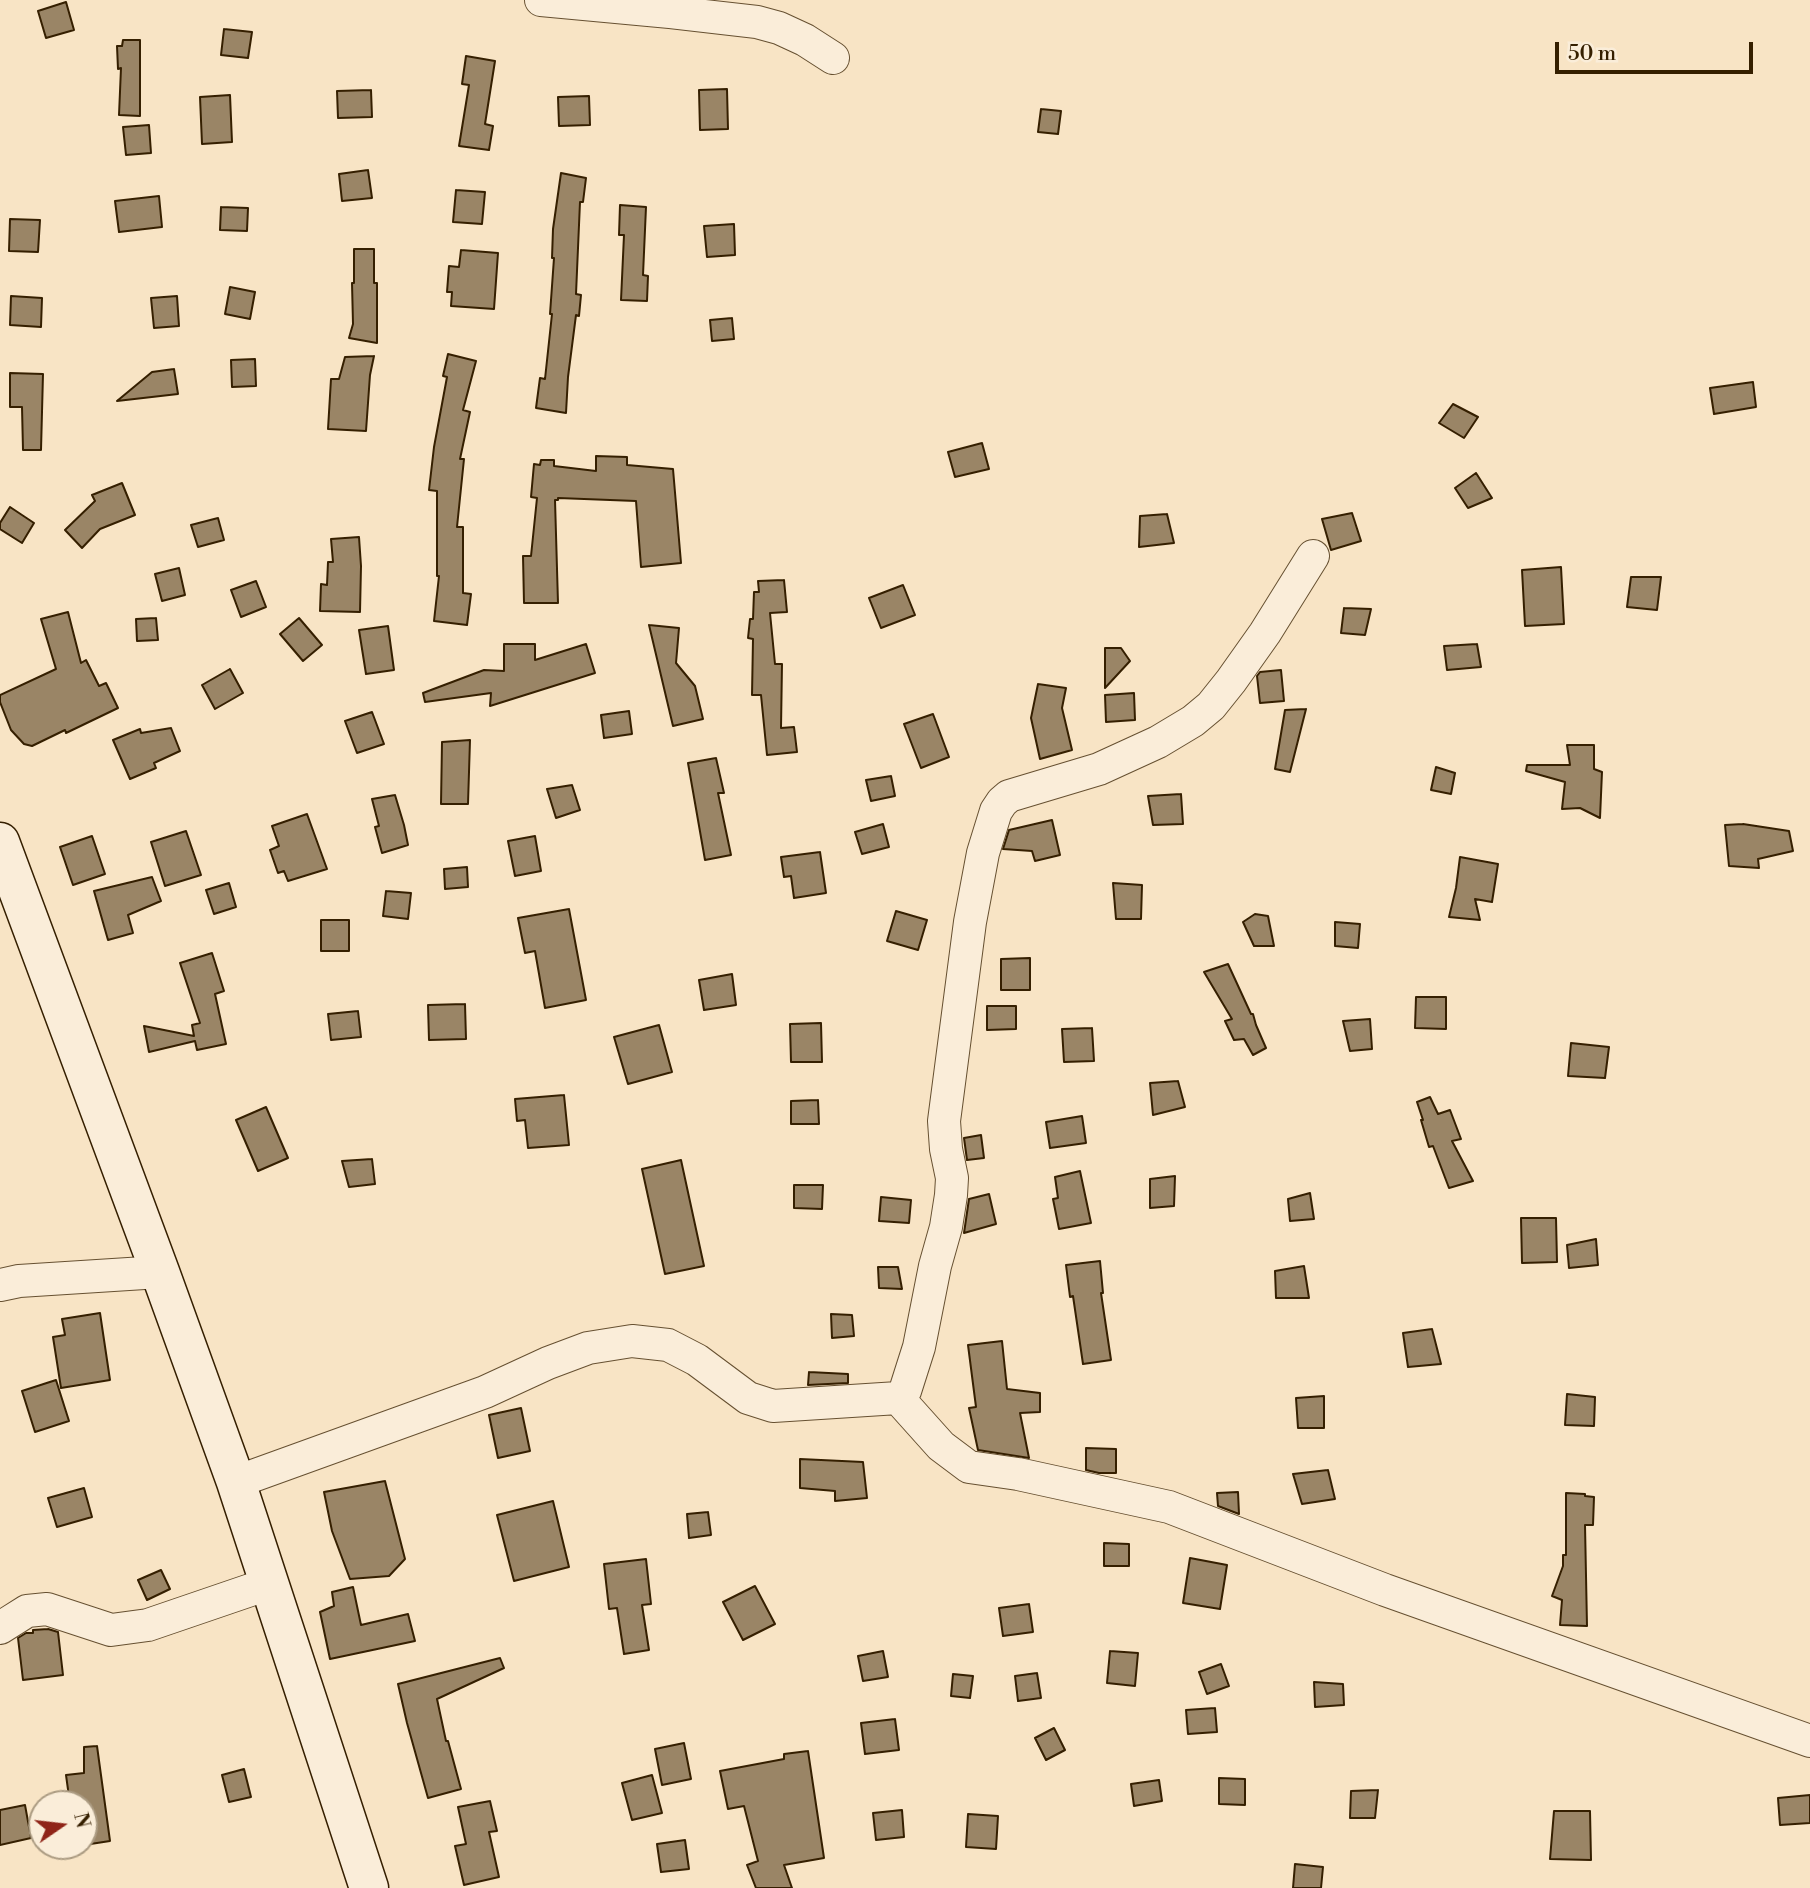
<!DOCTYPE html>
<style>
body{margin:0}
#map{position:relative;width:1810px;height:1888px;overflow:hidden;background:#f8e4c5;font-family:"Libre Bodoni",serif}
canvas{display:block}
.north{position:absolute;left:28px;top:1790px;width:70px;height:70px;box-sizing:border-box;background:#faedd9;border:2px solid #ab9b82;border-radius:50%;rotate:76deg;font-size:19px;font-weight:700;line-height:28px;text-align:center;color:#351f00}
.north::after{content:'';display:block;margin:auto;width:24px;height:32px;background:#8f2418;clip-path:polygon(50% 0,100% 100%,50% 72%,0 100%)}
.scale{position:absolute;left:1555px;top:42px;width:198px;height:32px;box-sizing:border-box;border:4px solid #351f00;border-top:0;padding-left:9px;font-size:21px;line-height:24px;white-space:nowrap;color:#351f00;-webkit-text-stroke:5px #faedd9;paint-order:stroke}
</style>
<div id="map">
<canvas width="1810" height="1888"></canvas>
<div class="north">N</div>
<div class="scale">50 m</div>
</div>
<script>
const ctx = document.querySelector('canvas').getContext('2d');
ctx.lineJoin = 'round';
function fill(path, color) { ctx.fillStyle = color; ctx.fill(path, 'evenodd'); }
const poly = rows => new Path2D(rows.map(r => 'M' + r).join(''));
function strokePath(path, color, width, dash) { ctx.strokeStyle = color; ctx.lineWidth = width; ctx.lineCap = dash ? 'butt' : 'round'; ctx.setLineDash(dash || []); ctx.stroke(path); }
const building = poly([
 [66,2,74,30,46,38,38,11,66,2],
 [224,29,252,32,248,58,221,55,224,29],
 [123,40,140,40,140,116,119,115,121,68,118,69,117,46,122,46,123,40],
 [466,56,495,61,485,124,493,126,489,150,459,146,469,85,462,84,466,56],
 [727,89,728,129,700,130,699,90,727,89],
 [371,90,372,117,338,118,337,91,371,90],
 [230,95,232,142,202,144,200,97,230,95],
 [589,96,590,125,559,126,558,97,589,96],
 [1041,109,1061,111,1058,134,1038,132,1041,109],
 [149,125,151,153,126,155,123,127,149,125],
 [368,170,372,198,342,201,339,174,368,170],
 [561,173,586,178,583,202,580,202,576,294,581,295,579,316,576,315,568,377,566,413,536,408,540,378,545,379,552,314,550,314,554,258,552,258,553,229,561,173],
 [456,190,485,192,482,224,453,222,456,190],
 [159,196,162,227,119,232,115,201,159,196],
 [620,205,646,207,643,275,648,276,647,301,621,300,624,235,619,235,620,205],
 [221,207,248,208,247,231,220,230,221,207],
 [10,219,40,220,38,252,9,251,10,219],
 [734,224,735,255,707,257,704,226,734,224],
 [354,249,374,249,374,283,377,283,377,343,349,338,353,324,352,283,354,283,354,249],
 [461,250,498,253,494,309,451,306,452,292,447,292,449,266,459,267,461,250],
 [230,287,255,292,250,319,225,314,230,287],
 [11,296,42,298,41,327,10,325,11,296],
 [177,296,179,326,154,328,151,298,177,296],
 [732,318,734,339,712,341,710,320,732,318],
 [448,354,476,361,463,410,470,412,460,459,464,459,457,527,463,527,463,593,471,594,467,625,434,621,439,576,437,576,437,491,429,490,434,447,447,377,443,376,448,354],
 [374,356,370,375,366,431,328,429,331,379,339,379,345,357,374,356],
 [255,359,256,386,232,387,231,360,255,359],
 [174,369,178,394,117,401,152,372,174,369],
 [10,373,43,374,41,450,23,450,22,407,10,407,10,373],
 [1753,382,1756,407,1714,414,1710,388,1753,382],
 [1453,404,1478,417,1464,438,1439,423,1453,404],
 [982,443,989,469,955,477,948,452,982,443],
 [596,456,627,457,627,465,673,469,681,563,641,567,636,501,558,498,558,500,555,500,558,603,524,603,523,556,531,556,537,498,531,497,534,464,540,465,541,460,554,460,554,466,596,471,596,456],
 [1476,473,1492,498,1468,508,1455,488,1476,473],
 [122,483,135,515,100,529,82,548,65,530,95,501,92,495,122,483],
 [10,507,34,523,22,543,0,529,0,523,10,507],
 [1352,513,1361,541,1331,550,1322,519,1352,513],
 [1167,514,1174,543,1139,547,1140,516,1167,514],
 [218,518,224,540,198,547,191,525,218,518],
 [359,537,361,566,360,612,320,611,321,584,327,585,328,562,333,562,331,539,359,537],
 [1561,567,1564,624,1525,626,1522,570,1561,567],
 [179,568,185,595,162,601,155,574,179,568],
 [1631,577,1661,577,1657,610,1627,607,1631,577],
 [784,580,787,612,770,613,775,664,782,664,781,728,794,727,797,752,767,755,761,695,752,695,753,639,748,638,750,619,753,619,754,592,759,592,758,581,784,580],
 [256,581,266,607,241,617,231,590,256,581],
 [903,585,915,615,881,628,869,598,903,585],
 [1344,608,1371,609,1365,635,1341,633,1344,608],
 [68,612,81,663,86,660,99,686,106,683,118,708,66,733,65,730,32,746,24,744,11,730,0,702,0,695,56,669,41,619,68,612],
 [156,618,158,640,137,641,136,619,156,618],
 [299,618,322,645,303,661,280,634,299,618],
 [649,625,679,628,676,663,695,686,703,719,673,726,649,625],
 [388,626,394,670,366,674,359,630,388,626],
 [504,644,535,644,535,660,586,644,595,673,490,706,491,693,425,702,423,693,484,670,504,671,504,644],
 [1477,644,1481,667,1447,670,1444,646,1477,644],
 [1105,648,1121,648,1130,661,1105,688,1105,648],
 [230,669,243,693,215,709,202,685,230,669],
 [1281,670,1284,701,1260,703,1257,676,1260,672,1281,670],
 [1038,684,1066,688,1062,708,1072,750,1040,759,1031,718,1038,684],
 [1134,693,1135,720,1106,722,1105,695,1134,693],
 [1306,709,1290,772,1275,769,1285,710,1306,709],
 [629,711,632,734,604,738,601,715,629,711],
 [372,712,384,744,357,753,345,721,372,712],
 [933,714,949,757,921,768,904,724,933,714],
 [171,728,180,751,154,763,156,768,130,779,113,740,140,729,141,733,171,728],
 [470,740,468,804,441,804,442,742,470,740],
 [1567,745,1594,745,1594,769,1602,772,1600,818,1580,808,1562,809,1565,782,1526,771,1527,765,1570,765,1567,745],
 [716,758,724,793,718,793,731,855,705,860,688,763,716,758],
 [1436,767,1455,773,1451,794,1431,790,1436,767],
 [891,776,895,796,871,801,866,780,891,776],
 [572,785,580,810,556,818,547,789,572,785],
 [1181,794,1183,824,1153,825,1148,796,1181,794],
 [395,795,404,825,408,845,382,853,375,827,379,826,372,799,395,795],
 [307,814,327,869,288,881,284,871,278,873,270,850,279,846,272,826,307,814],
 [1052,820,1060,855,1035,861,1032,851,1003,849,1009,830,1052,820],
 [883,824,889,847,862,854,855,832,883,824],
 [1743,824,1789,831,1793,851,1758,859,1759,868,1729,866,1725,825,1743,824],
 [186,831,201,875,165,886,151,842,186,831],
 [92,836,105,874,73,885,60,847,92,836],
 [535,836,541,871,515,876,508,841,535,836],
 [820,852,826,893,794,898,791,876,784,877,781,857,820,852],
 [1460,857,1498,864,1492,902,1475,899,1480,920,1449,917,1456,888,1460,857],
 [467,867,468,887,445,889,444,869,467,867],
 [152,877,161,901,128,915,133,933,108,940,94,891,152,877],
 [229,883,236,907,214,914,206,890,229,883],
 [1113,883,1142,885,1141,919,1116,919,1113,883],
 [386,891,411,893,408,919,383,916,386,891],
 [569,909,586,1000,545,1008,535,951,525,953,518,918,569,909],
 [896,911,927,920,918,950,887,941,896,911],
 [1255,914,1268,916,1274,946,1254,946,1243,922,1255,914],
 [321,920,349,920,349,951,321,951,321,920],
 [1335,922,1360,924,1358,948,1335,946,1335,922],
 [212,953,224,991,215,994,226,1044,197,1050,195,1041,149,1052,144,1026,194,1036,192,1025,200,1023,180,963,212,953],
 [1030,958,1030,990,1001,990,1001,959,1030,958],
 [1228,964,1251,1014,1253,1014,1256,1025,1266,1048,1253,1055,1244,1039,1234,1040,1225,1021,1232,1019,1204,972,1228,964],
 [732,974,736,1005,704,1010,699,980,732,974],
 [1416,997,1446,997,1446,1029,1415,1028,1416,997],
 [465,1004,466,1039,429,1040,428,1005,465,1004],
 [987,1006,1016,1006,1016,1029,987,1030,987,1006],
 [358,1011,361,1037,331,1040,328,1014,358,1011],
 [1370,1019,1372,1049,1350,1051,1343,1021,1370,1019],
 [821,1023,822,1062,791,1062,790,1024,821,1023],
 [659,1025,672,1072,628,1084,614,1037,659,1025],
 [1092,1028,1094,1061,1064,1062,1062,1029,1092,1028],
 [1571,1043,1609,1047,1605,1078,1568,1076,1571,1043],
 [1178,1081,1185,1107,1153,1115,1150,1083,1178,1081],
 [564,1095,569,1145,528,1148,525,1120,517,1121,515,1099,564,1095],
 [1430,1097,1438,1114,1450,1110,1461,1139,1452,1141,1473,1181,1449,1188,1433,1146,1429,1147,1421,1120,1423,1120,1417,1102,1430,1097],
 [818,1100,819,1124,791,1124,791,1101,818,1100],
 [266,1107,288,1158,258,1171,236,1120,266,1107],
 [1082,1116,1086,1143,1050,1148,1046,1122,1082,1116],
 [981,1135,984,1158,967,1160,964,1138,981,1135],
 [372,1159,375,1184,349,1187,342,1161,372,1159],
 [681,1160,704,1266,665,1274,642,1169,681,1160],
 [1080,1171,1091,1223,1059,1229,1053,1199,1058,1198,1055,1177,1080,1171],
 [1175,1176,1174,1206,1150,1208,1150,1179,1175,1176],
 [794,1185,823,1185,822,1209,794,1208,794,1185],
 [1310,1193,1314,1219,1290,1221,1288,1199,1310,1193],
 [989,1194,996,1224,964,1233,969,1199,989,1194],
 [881,1197,911,1200,909,1223,879,1221,881,1197],
 [1521,1218,1556,1218,1557,1262,1522,1263,1521,1218],
 [1596,1239,1598,1265,1569,1268,1567,1245,1596,1239],
 [1100,1261,1103,1293,1101,1293,1111,1360,1083,1364,1073,1296,1070,1297,1066,1265,1100,1261],
 [1304,1266,1309,1298,1276,1298,1275,1271,1304,1266],
 [878,1267,898,1267,902,1289,879,1288,878,1267],
 [100,1313,110,1380,61,1388,53,1337,65,1335,62,1319,100,1313],
 [831,1314,852,1315,854,1336,832,1338,831,1314],
 [1432,1329,1441,1364,1408,1367,1403,1333,1432,1329],
 [1002,1341,1007,1389,1040,1393,1040,1412,1020,1413,1029,1458,978,1450,969,1408,976,1407,968,1345,1002,1341],
 [809,1372,848,1374,848,1383,808,1385,809,1372],
 [56,1380,69,1421,35,1432,22,1391,56,1380],
 [1567,1394,1595,1397,1594,1426,1565,1425,1567,1394],
 [1324,1396,1324,1428,1298,1428,1296,1398,1324,1396],
 [521,1408,530,1451,498,1458,489,1415,521,1408],
 [1086,1448,1116,1449,1116,1473,1099,1473,1086,1470,1086,1448],
 [800,1459,863,1462,867,1498,835,1501,835,1491,800,1488,800,1459],
 [1328,1470,1335,1499,1302,1504,1293,1474,1328,1470],
 [385,1481,405,1559,389,1576,350,1579,332,1531,324,1492,385,1481],
 [84,1488,92,1517,57,1527,48,1498,84,1488],
 [1238,1492,1239,1514,1218,1506,1217,1493,1238,1492],
 [1566,1493,1585,1494,1585,1496,1594,1497,1593,1525,1585,1525,1587,1626,1560,1625,1562,1600,1552,1596,1563,1566,1563,1555,1566,1555,1566,1493],
 [553,1501,569,1567,514,1581,497,1515,553,1501],
 [708,1512,711,1535,689,1538,687,1514,708,1512],
 [1104,1543,1129,1544,1129,1566,1104,1566,1104,1543],
 [1190,1558,1227,1565,1220,1609,1183,1603,1190,1558],
 [646,1559,651,1604,642,1605,649,1650,624,1654,617,1608,609,1609,604,1564,646,1559],
 [161,1570,170,1589,147,1600,138,1580,161,1570],
 [755,1586,775,1624,743,1640,723,1602,755,1586],
 [353,1587,361,1625,408,1614,415,1641,330,1659,320,1612,334,1606,332,1592,353,1587],
 [1029,1604,1033,1632,1003,1636,999,1608,1029,1604],
 [48,1629,58,1632,63,1675,23,1680,18,1638,26,1633,33,1633,33,1630,48,1629],
 [883,1651,888,1677,863,1681,858,1656,883,1651],
 [1110,1651,1138,1653,1135,1686,1107,1683,1110,1651],
 [500,1658,504,1668,437,1699,446,1741,448,1741,461,1789,428,1798,407,1723,398,1684,500,1658],
 [1221,1664,1229,1686,1207,1694,1199,1672,1221,1664],
 [1037,1673,1041,1698,1018,1701,1015,1676,1037,1673],
 [953,1674,973,1676,970,1698,951,1696,953,1674],
 [1314,1682,1343,1684,1344,1705,1315,1707,1314,1682],
 [1215,1708,1217,1732,1188,1734,1186,1710,1215,1708],
 [895,1719,899,1750,865,1754,861,1723,895,1719],
 [1054,1728,1065,1750,1046,1760,1035,1738,1054,1728],
 [684,1743,691,1779,662,1785,655,1749,684,1743],
 [97,1746,110,1841,84,1845,84,1804,70,1804,66,1775,84,1773,84,1747,97,1746],
 [808,1751,824,1858,784,1865,792,1888,756,1888,747,1865,758,1861,744,1806,728,1809,720,1771,784,1759,784,1754,808,1751],
 [244,1769,251,1797,229,1802,222,1775,244,1769],
 [652,1775,662,1813,632,1820,622,1783,652,1775],
 [1219,1778,1245,1779,1245,1805,1219,1804,1219,1778],
 [1159,1780,1162,1801,1134,1806,1131,1784,1159,1780],
 [1378,1790,1375,1818,1350,1818,1351,1791,1378,1790],
 [1810,1795,1810,1823,1780,1825,1778,1798,1810,1795],
 [490,1801,497,1831,489,1832,499,1877,464,1885,455,1846,466,1844,458,1807,490,1801],
 [25,1805,31,1838,0,1845,0,1810,25,1805],
 [902,1810,904,1837,876,1840,873,1813,902,1810],
 [1554,1811,1590,1811,1591,1860,1550,1859,1554,1811],
 [968,1814,998,1816,996,1849,966,1847,968,1814],
 [685,1840,689,1869,661,1872,657,1844,685,1840],
 [1295,1864,1323,1867,1321,1888,1293,1888,1295,1864]
]);
const minor = poly([
 [541,0,670,12,757,22,779,28,805,40,833,58],
 [0,1285,19,1281,160,1272],
 [898,1398,905,1391,919,1347,935,1266,946,1227,951,1195,952,1178,946,1149,944,1121,970,922,983,853,996,811,1002,802,1009,796,1099,769,1158,742,1193,721,1211,706,1231,681,1265,633,1313,556],
 [236,1482,485,1392,548,1363,588,1348,632,1341,668,1345,697,1360,748,1398,773,1406,898,1398,941,1446,969,1467,1018,1474,1169,1507,1385,1590,1810,1741],
 [0,1628,27,1611,47,1609,111,1630,148,1625,268,1584]
]);
const secondary = poly([
 [0,842,160,1272,236,1482,369,1888]
]);
fill(building, '#9a8566');
strokePath(building, '#351f00', 2);
strokePath(minor, '#665031', 34);
strokePath(secondary, '#351f00', 41);
strokePath(minor, '#faedd9', 32);
strokePath(secondary, '#faedd9', 38);
</script>
